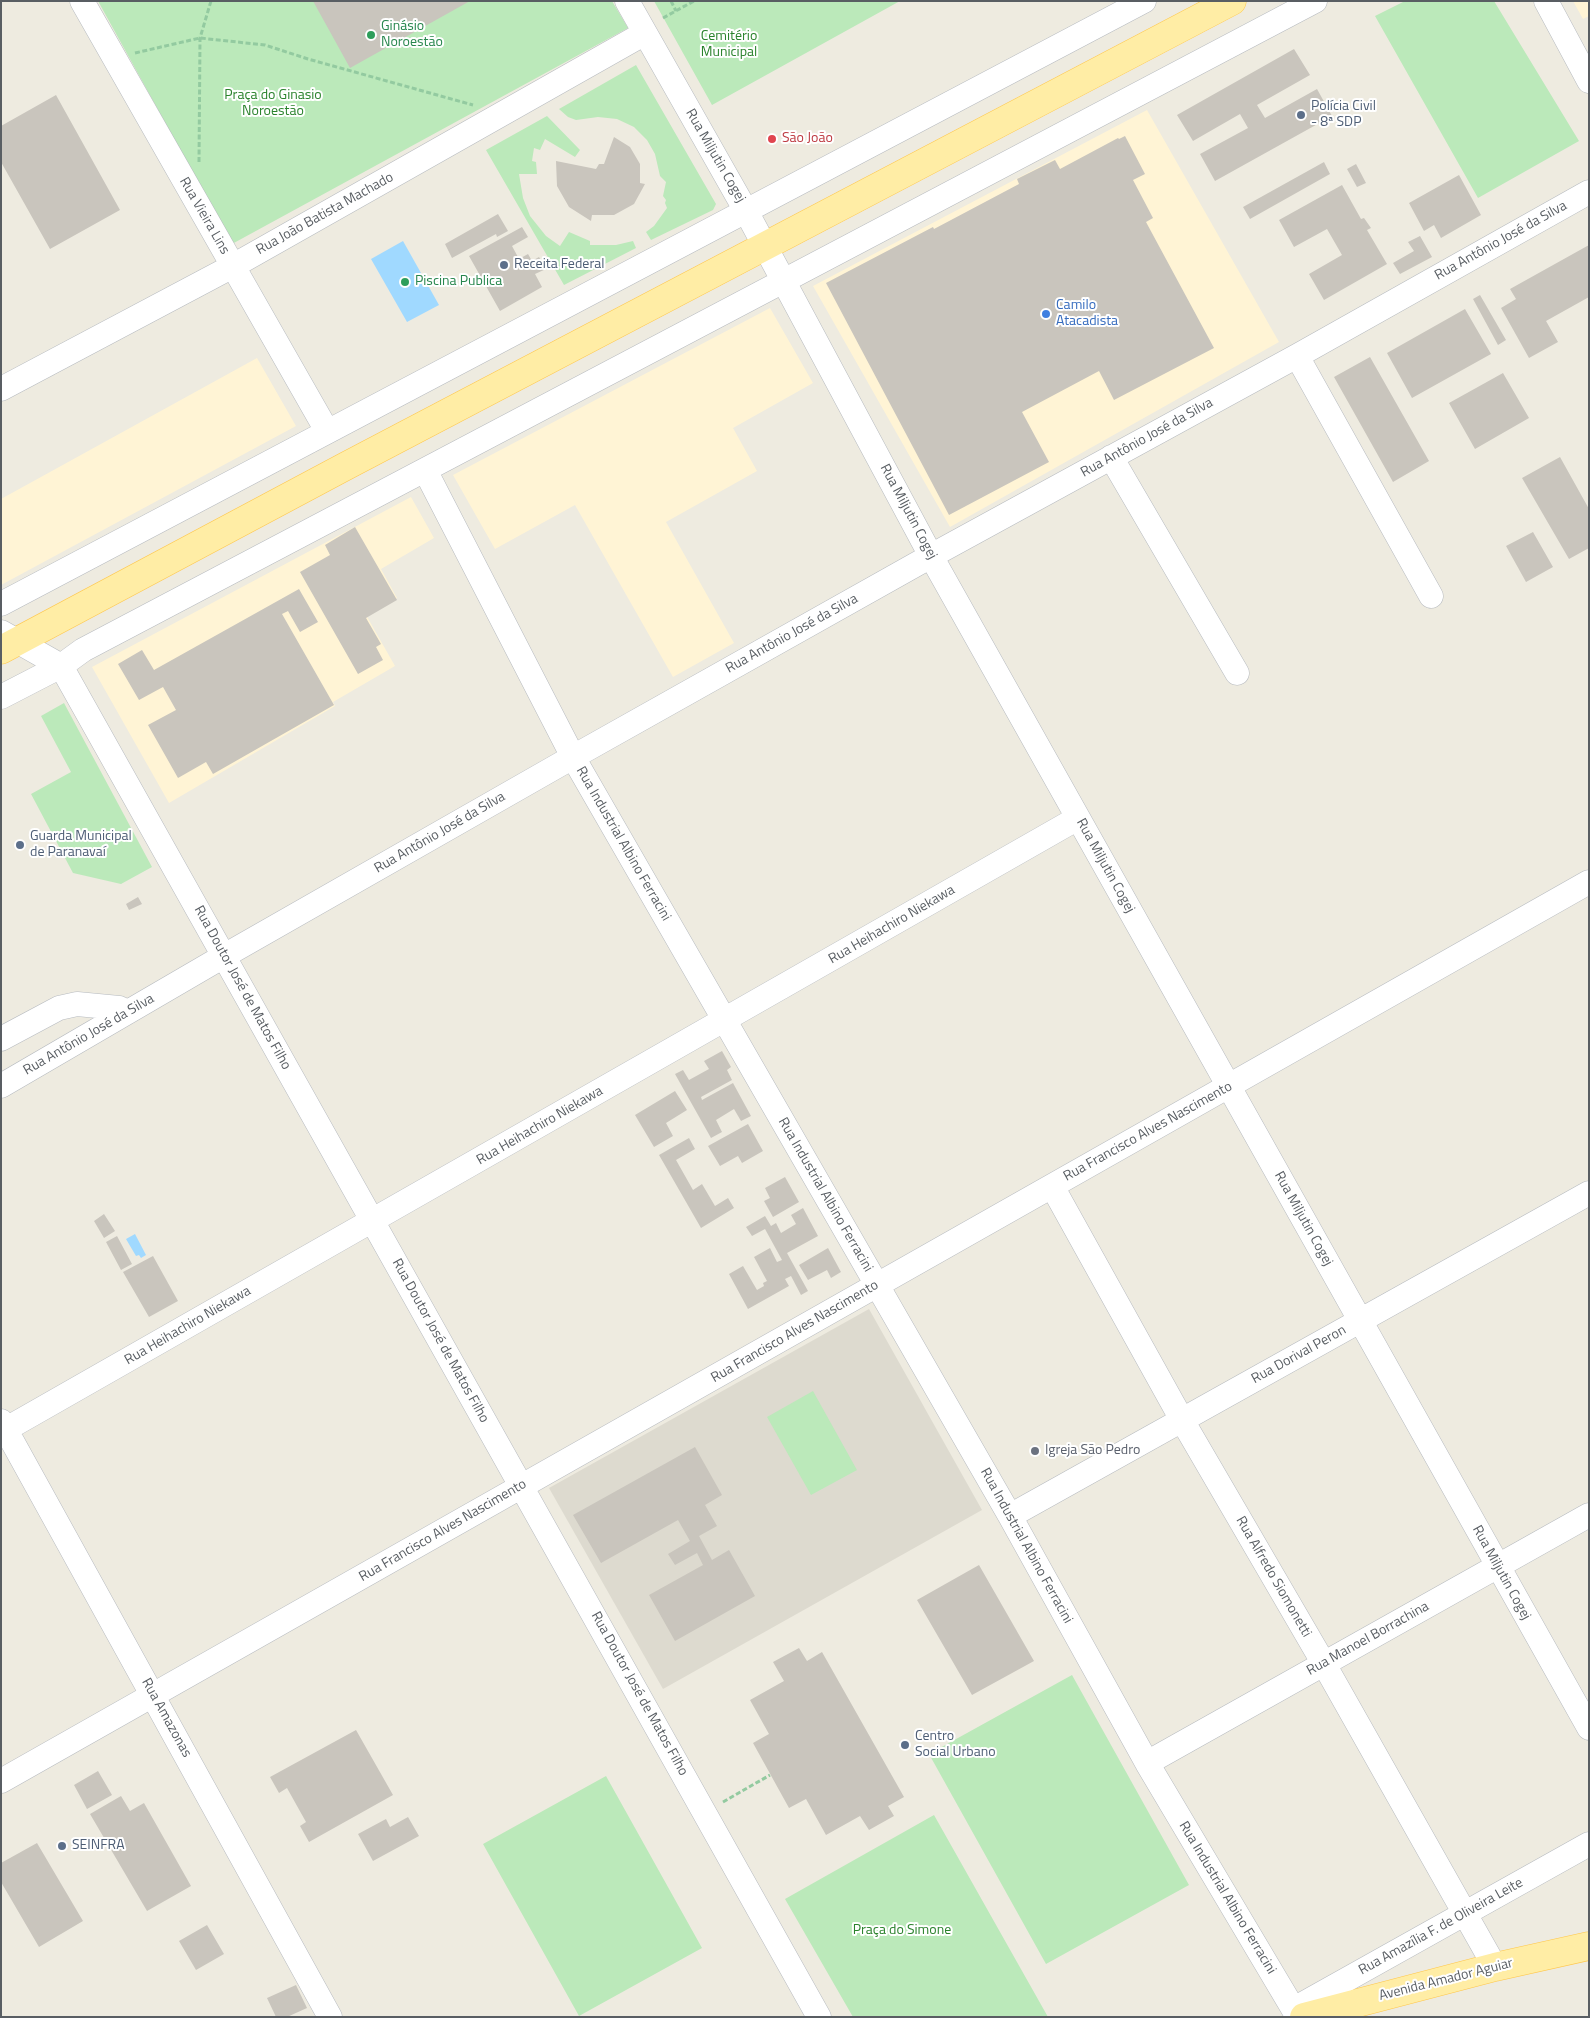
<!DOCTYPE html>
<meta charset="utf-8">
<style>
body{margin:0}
#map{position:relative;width:1590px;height:2018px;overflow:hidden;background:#eeebe0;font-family:"Titillium Web",sans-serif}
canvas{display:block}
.frame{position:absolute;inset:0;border:2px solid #595e63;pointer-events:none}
</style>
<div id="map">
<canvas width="1590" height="2018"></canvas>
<div class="frame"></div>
</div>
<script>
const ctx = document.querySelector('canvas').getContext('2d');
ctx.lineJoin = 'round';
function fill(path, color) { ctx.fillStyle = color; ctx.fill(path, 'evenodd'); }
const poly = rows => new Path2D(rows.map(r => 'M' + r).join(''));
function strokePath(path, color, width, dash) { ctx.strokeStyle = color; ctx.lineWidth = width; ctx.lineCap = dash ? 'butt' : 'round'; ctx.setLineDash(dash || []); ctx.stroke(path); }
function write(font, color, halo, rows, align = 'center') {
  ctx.font = font + ' "Titillium Web",sans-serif'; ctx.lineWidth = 4; ctx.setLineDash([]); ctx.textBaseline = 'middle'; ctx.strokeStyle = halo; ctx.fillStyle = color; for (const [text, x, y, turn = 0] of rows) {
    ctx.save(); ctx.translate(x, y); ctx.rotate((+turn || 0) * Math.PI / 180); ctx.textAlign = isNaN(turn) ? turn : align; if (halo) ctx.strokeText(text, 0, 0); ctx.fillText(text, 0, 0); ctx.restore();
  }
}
const commercial = poly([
 [1573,1,1589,1,1589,16,1583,19],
 [1147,110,1279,342,950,527,813,286],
 [770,308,813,383,733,428,757,471,666,522,734,643,673,677,575,505,495,549,453,475],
 [257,358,296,426,1,585,1,499],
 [411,497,434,538,381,569,397,598,366,615,395,666,333,702,335,706,169,803,92,667]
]);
const education = poly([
 [869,1309,982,1510,663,1689,549,1488]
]);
const green = poly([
 [98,1,612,1,628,28,232,244],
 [654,1,900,1,712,105],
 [1405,1,1494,1,1579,141,1478,198,1375,16],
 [636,65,716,204,713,210,651,240,646,232,654,226,667,208,665,203,666,200,663,196,666,182,660,176,655,154,647,140,634,127,617,119,598,117,576,120,568,117,559,109],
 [547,116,580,150,575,157,545,139,540,150,534,148,532,161,536,162,537,174,519,174,523,198,530,216,546,236,560,246,569,232,590,241,590,245,616,245,633,241,636,248,564,285,486,150],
 [64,703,152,867,121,884,73,873,31,794,71,772,41,716],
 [813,1391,857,1470,811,1495,767,1417],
 [1072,1675,1189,1885,1046,1964,929,1754],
 [606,1776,702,1948,579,2016,483,1844],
 [934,1815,1048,2017,853,2017,785,1899]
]);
const water = poly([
 [403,241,439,305,407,322,371,259],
 [135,1234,146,1255,141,1258,139,1255,136,1256,126,1239]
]);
const building = poly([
 [313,1,470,1,350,68],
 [1294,49,1310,75,1257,105,1265,118,1317,89,1332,116,1215,181,1200,154,1248,128,1240,114,1193,141,1177,115],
 [56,95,120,210,50,249,1,162,1,126],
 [1125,136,1145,174,1133,180,1153,218,1146,222,1214,348,1114,400,1099,371,1022,412,1049,462,949,515,826,283,933,227,934,229,1019,184,1017,179,1055,160,1060,169,1118,138,1119,139],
 [614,137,630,147,640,164,640,183,645,184,634,204,614,215,592,215,591,221,569,207,557,186,556,161,596,169,599,164,604,164],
 [1324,162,1330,174,1250,219,1243,207],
 [1356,164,1366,183,1357,187,1347,169],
 [1459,175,1481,215,1441,238,1434,225,1424,231,1409,203],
 [1342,185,1361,219,1364,218,1371,228,1367,230,1387,264,1324,300,1309,274,1342,255,1327,229,1294,247,1279,220],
 [498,214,508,231,497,237,496,234,452,258,445,244],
 [522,227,528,237,512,246,519,259,528,254,532,261,539,257,546,269,535,274,542,287,500,311,469,256],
 [1420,236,1432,257,1400,274,1393,263,1414,251,1408,242],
 [1589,245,1589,297,1546,321,1558,342,1529,358,1501,308,1516,299,1510,289],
 [1480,295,1506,340,1498,345,1473,299],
 [1465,309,1491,354,1412,398,1387,353],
 [1370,357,1429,461,1393,482,1334,377],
 [1503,373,1529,418,1475,449,1449,403],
 [1560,457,1589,509,1589,548,1569,559,1522,478],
 [355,527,397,600,366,618,381,644,376,647,383,660,358,674,300,572,330,555,325,545],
 [1533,532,1553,567,1526,582,1506,546],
 [299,589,318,622,300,632,288,611,282,614,334,705,213,774,206,762,178,778,148,725,176,710,163,687,139,700,118,664,142,650,154,670],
 [138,897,142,904,129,910,126,904],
 [722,1051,731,1067,727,1070,732,1080,701,1097,702,1100,733,1083,751,1116,741,1121,734,1109,716,1120,722,1132,711,1138,675,1074,683,1070,689,1080,709,1069,704,1061],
 [675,1091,687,1110,666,1123,673,1136,654,1147,635,1115],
 [748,1124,763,1151,742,1163,738,1156,720,1166,708,1146],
 [689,1138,695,1149,676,1160,693,1190,702,1184,715,1206,728,1198,734,1208,701,1228,659,1155],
 [785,1177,799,1202,773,1217,764,1201,770,1198,765,1188],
 [803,1208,818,1236,787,1253,808,1291,801,1295,791,1276,785,1279,789,1286,748,1309,729,1274,743,1266,757,1290,764,1286,763,1283,767,1281,754,1257,770,1248,777,1262,782,1260,765,1229,752,1236,746,1227,765,1216,771,1226,776,1223,781,1233,796,1224,791,1215],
 [104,1214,115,1231,104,1238,94,1221],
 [117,1236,132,1264,121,1270,106,1242],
 [828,1248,841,1272,831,1278,827,1270,808,1280,799,1265],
 [153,1256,178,1301,149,1317,123,1272],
 [695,1447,722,1495,705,1505,717,1526,699,1536,712,1560,729,1550,755,1596,675,1641,649,1595,703,1565,697,1553,675,1565,668,1554,690,1541,678,1520,601,1563,573,1515],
 [979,1565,1034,1661,972,1695,917,1600],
 [799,1648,807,1661,822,1652,904,1797,888,1806,894,1816,869,1830,860,1816,826,1835,806,1799,789,1808,753,1743,769,1734,750,1700,784,1681,773,1662],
 [356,1730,393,1795,309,1842,300,1826,306,1822,287,1788,279,1793,270,1777],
 [98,1771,112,1795,87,1809,74,1785],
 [121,1796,130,1811,144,1803,191,1886,147,1911,90,1814],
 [408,1817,419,1836,373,1861,358,1834,386,1819,390,1827],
 [37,1843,83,1921,39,1947,1,1882,1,1863],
 [207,1925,224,1954,196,1970,179,1941],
 [296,1985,307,2008,287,2017,276,2017,267,1998]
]);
const path = poly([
 [671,1,676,11],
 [663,18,694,1],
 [135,53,200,38,265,45,308,59,473,105],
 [199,162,200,38,211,1],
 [723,1802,770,1775]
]);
const minor = poly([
 [82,1,327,431],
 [627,1,746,211,931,556,1589,1728],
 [1546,1,1589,81],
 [1297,356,1431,596],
 [1,389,233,266,645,33],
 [1111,457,1237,673],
 [425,470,573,757,1010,1516,1147,1763,1298,2017],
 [1,604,1144,1],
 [1,632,61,666,819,2017],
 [1,697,61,666,83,650,1315,1],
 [1,1039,59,1008,77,1004,119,1008,128,1012],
 [1,1086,224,956,573,757,931,556,1297,356,1589,192],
 [1052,1186,1182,1420,1324,1664,1495,1967],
 [1,1421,330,2017],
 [1,1432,1078,818],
 [1010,1516,1589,1193],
 [1147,1763,1589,1515],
 [1,1781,1589,882],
 [1294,2009,1589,1844]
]);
const major = poly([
 [1,650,346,466,1232,1],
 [1304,2017,1495,1967,1589,1946]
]);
const markers = [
 [371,35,5,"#2e9e5b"],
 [1301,115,5,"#5c6f8a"],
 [772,139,5,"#e0444e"],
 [504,265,5,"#5c6f8a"],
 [405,282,5,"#2e9e5b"],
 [1046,314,5,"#3f7fe0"],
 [20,845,5,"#5c6f8a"],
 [1035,1451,5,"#6b7280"],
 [905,1745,5,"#5c6f8a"],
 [62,1846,5,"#5c6f8a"]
];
const leisureNames = [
 ["Ginásio",381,27],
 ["Noroestão",381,43],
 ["Piscina Publica",415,282]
];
const parkNames = [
 ["Cemitério",729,37],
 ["Municipal",729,53],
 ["Praça do Ginasio",273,96],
 ["Noroestão",273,112],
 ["Praça do Simone",902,1931]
];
const serviceNames = [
 ["Polícia Civil",1311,107],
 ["- 8ª SDP",1311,123],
 ["Receita Federal",514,265],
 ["Guarda Municipal",30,837],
 ["de Paranavaí",30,853],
 ["Centro",915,1737],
 ["Social Urbano",915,1753],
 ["SEINFRA",72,1846]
];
const healthNames = [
 ["São João",782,139]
];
const streetNames = [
 ["Rua Miljutin Cogej",715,156,60],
 ["Rua João Batista Machado",325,214,-29],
 ["Rua Vieira Lins",204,216,60],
 ["Rua Antônio José da Silva",1501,241,-29],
 ["Rua Antônio José da Silva",1147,438,-29],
 ["Rua Miljutin Cogej",908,512,62],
 ["Rua Antônio José da Silva",792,634,-29],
 ["Rua Antônio José da Silva",440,833,-30],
 ["Rua Industrial Albino Ferracini",623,844,60],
 ["Rua Miljutin Cogej",1105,866,61],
 ["Rua Heihachiro Niekawa",892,925,-30],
 ["Rua Doutor José de Matos Filho",242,988,61],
 ["Rua Antônio José da Silva",89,1035,-30],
 ["Rua Heihachiro Niekawa",540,1126,-30],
 ["Rua Francisco Alves Nascimento",1148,1132,-29],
 ["Rua Industrial Albino Ferracini",825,1195,60],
 ["Rua Miljutin Cogej",1303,1219,61],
 ["Rua Heihachiro Niekawa",188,1326,-30],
 ["Rua Francisco Alves Nascimento",795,1332,-30],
 ["Rua Doutor José de Matos Filho",440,1341,61],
 ["Rua Dorival Peron",1299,1355,-29],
 ["Rua Francisco Alves Nascimento",443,1531,-30],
 ["Rua Industrial Albino Ferracini",1026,1546,61],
 ["Rua Miljutin Cogej",1501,1573,61],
 ["Rua Alfredo Siomonetti",1273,1577,60],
 ["Rua Manoel Borrachina",1368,1639,-29],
 ["Rua Doutor José de Matos Filho",639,1694,61],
 ["Rua Amazonas",166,1718,61],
 ["Rua Industrial Albino Ferracini",1227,1898,59],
 ["Rua Amazília F. de Oliveira Leite",1441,1927,-29],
 ["Avenida Amador Aguiar",1446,1980,-14]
];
const shopNames = [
 ["Camilo",1056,306],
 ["Atacadista",1056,322]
];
const worshipNames = [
 ["Igreja São Pedro",1045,1451]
];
fill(commercial, '#fff4d5');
fill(education, '#dddacf');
fill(green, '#bbe9ba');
fill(water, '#a0d9ff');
fill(building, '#c9c5bd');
strokePath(minor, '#b6babf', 25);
strokePath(major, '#ffc649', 29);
strokePath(path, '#93caa0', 3, [5, 2.5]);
strokePath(minor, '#fff', 24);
strokePath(major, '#ffeda5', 28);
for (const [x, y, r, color] of markers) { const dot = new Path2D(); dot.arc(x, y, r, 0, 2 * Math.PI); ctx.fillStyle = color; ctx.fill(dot); strokePath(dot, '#fff', 2); }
write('14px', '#27864d', '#fff', leisureNames, 'left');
write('14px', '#2a822c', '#fff', parkNames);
write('14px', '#4e5e75', '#fff', serviceNames, 'left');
write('14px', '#be3a42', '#fff', healthNames, 'left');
write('14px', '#595e63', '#fff', streetNames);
write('14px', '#366cbe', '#fff', shopNames, 'left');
write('14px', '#5b616d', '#fff', worshipNames, 'left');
</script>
